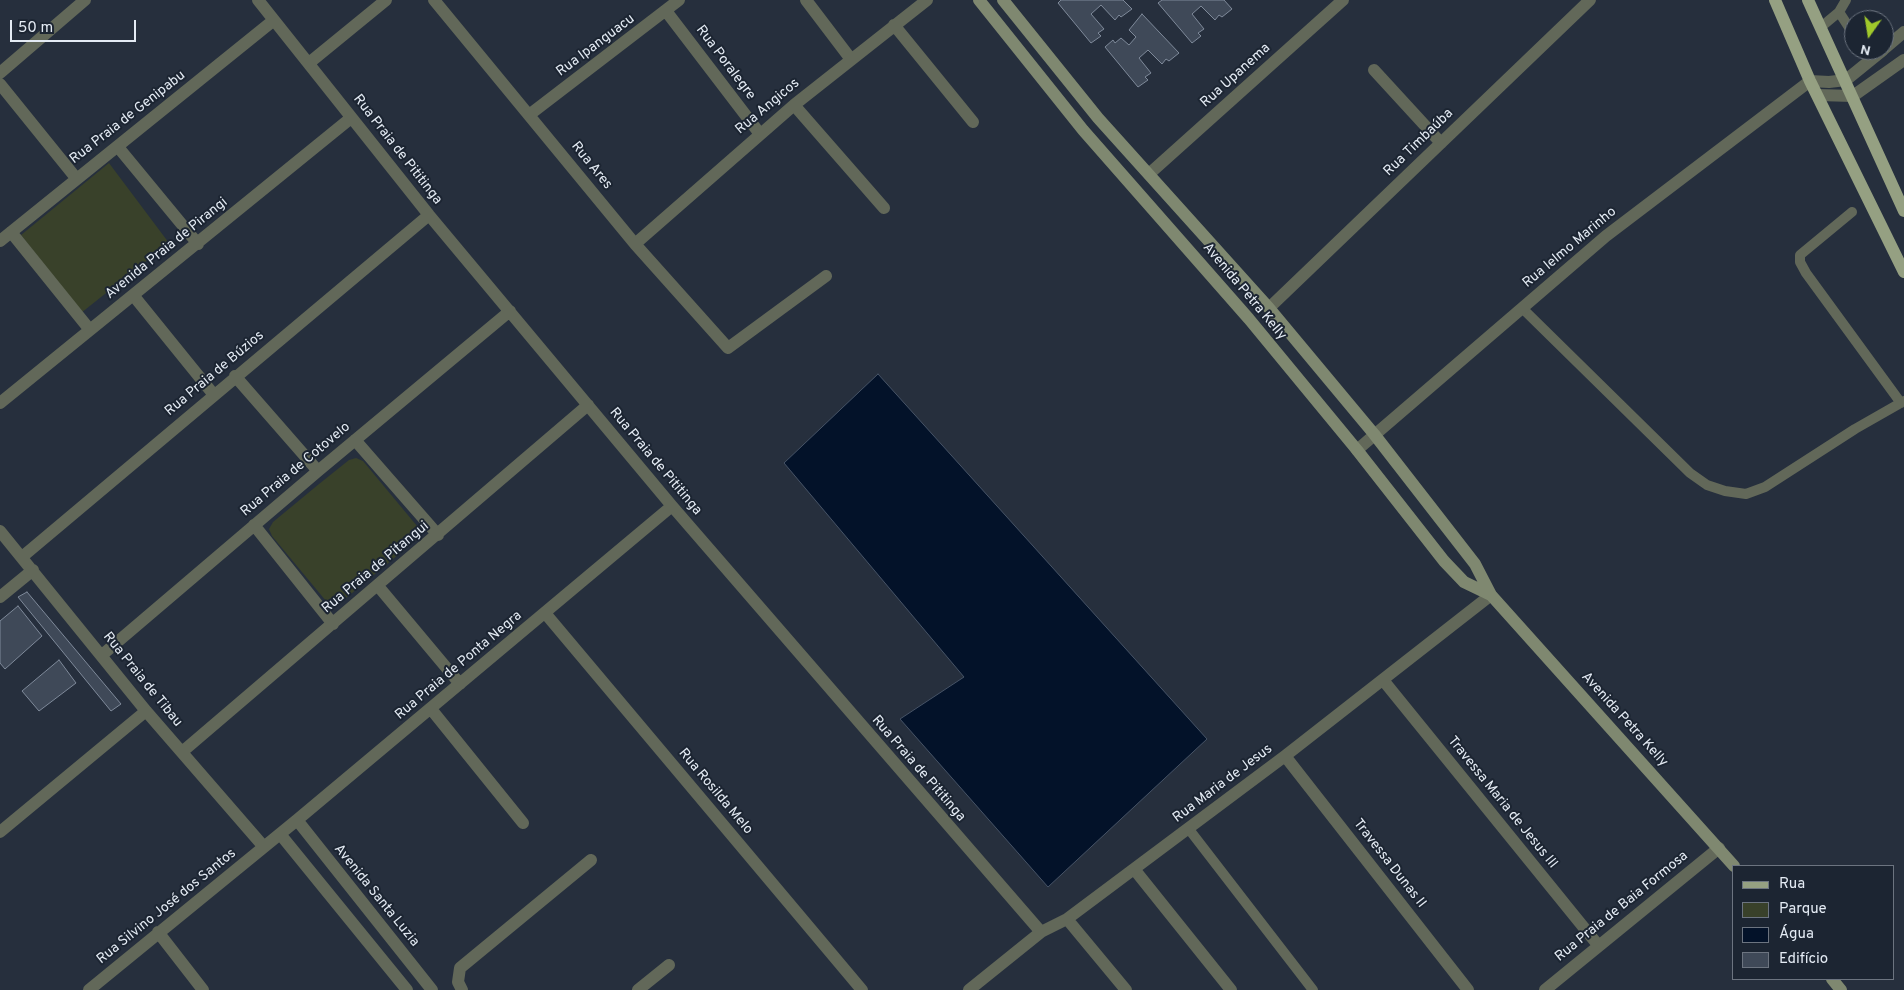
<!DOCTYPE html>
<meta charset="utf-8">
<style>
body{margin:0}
#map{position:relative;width:1904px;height:990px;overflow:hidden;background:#262f3d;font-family:Overpass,sans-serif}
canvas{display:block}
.legend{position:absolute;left:1732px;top:865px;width:162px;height:115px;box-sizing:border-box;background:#1c2532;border:1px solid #6c7480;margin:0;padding:6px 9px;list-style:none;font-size:15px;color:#e4ebf4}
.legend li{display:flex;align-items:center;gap:10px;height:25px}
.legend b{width:25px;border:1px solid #6c7480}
.north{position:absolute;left:1844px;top:10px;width:50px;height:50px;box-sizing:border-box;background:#1c2532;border:1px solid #6c7480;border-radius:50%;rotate:193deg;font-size:14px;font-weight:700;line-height:20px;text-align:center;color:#e4ebf4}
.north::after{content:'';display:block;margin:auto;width:18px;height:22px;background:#a0c92b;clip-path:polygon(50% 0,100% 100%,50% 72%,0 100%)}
.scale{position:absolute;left:10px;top:20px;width:126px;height:22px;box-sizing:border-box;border:2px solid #e4ebf4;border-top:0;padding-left:6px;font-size:15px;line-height:18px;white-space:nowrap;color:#e4ebf4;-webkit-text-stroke:4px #1c2532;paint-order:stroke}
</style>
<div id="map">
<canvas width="1904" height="990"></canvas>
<ul class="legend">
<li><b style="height:6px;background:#95a082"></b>Rua</li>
<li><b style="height:14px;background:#39412a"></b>Parque</li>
<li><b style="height:14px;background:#031229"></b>Água</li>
<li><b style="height:14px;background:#3f4958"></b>Edifício</li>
</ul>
<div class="north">N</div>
<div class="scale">50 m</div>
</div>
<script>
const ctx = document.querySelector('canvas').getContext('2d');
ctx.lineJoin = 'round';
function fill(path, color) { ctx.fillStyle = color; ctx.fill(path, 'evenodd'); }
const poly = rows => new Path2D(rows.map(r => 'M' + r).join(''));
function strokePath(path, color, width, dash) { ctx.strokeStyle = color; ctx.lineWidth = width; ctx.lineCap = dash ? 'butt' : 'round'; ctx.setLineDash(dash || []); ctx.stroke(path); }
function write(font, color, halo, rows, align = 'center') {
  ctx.font = font + ' Overpass,sans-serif'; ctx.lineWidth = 4; ctx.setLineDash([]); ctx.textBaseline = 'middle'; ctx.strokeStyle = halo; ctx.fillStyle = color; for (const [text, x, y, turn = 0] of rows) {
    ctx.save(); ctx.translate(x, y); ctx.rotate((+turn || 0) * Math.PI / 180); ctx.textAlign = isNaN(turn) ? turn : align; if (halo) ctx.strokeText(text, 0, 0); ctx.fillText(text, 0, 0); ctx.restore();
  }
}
const green = poly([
 [109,163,169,243,81,313,21,235],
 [356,458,363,461,417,526,420,534,416,540,340,603,333,605,326,601,272,536,269,529,273,522,319,484,349,460]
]);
const water = poly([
 [878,374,1207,739,1048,887,900,719,964,677,784,463,878,374]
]);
const building = poly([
 [1061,0,1123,0,1132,9,1121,17,1119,15,1115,20,1101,5,1091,14,1104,29,1098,33,1101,36,1091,43,1058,3,1061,0],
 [1162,0,1224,0,1232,9,1222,17,1219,15,1215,20,1201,6,1192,14,1204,29,1198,33,1201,36,1192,43,1158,3,1162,0],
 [1142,14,1179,53,1169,61,1166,59,1162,64,1148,50,1139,58,1151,73,1145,77,1148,80,1138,87,1105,47,1113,40,1115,43,1121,38,1129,45,1136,37,1129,30,1142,14],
 [27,592,121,704,111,711,18,597,27,592],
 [18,606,42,636,5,669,0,663,0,621,18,606],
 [59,660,76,683,39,711,22,691,59,660]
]);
const lane = poly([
 [1839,12,1854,35],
 [1821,27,1839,12,1846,0],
 [1852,212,1800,255,1800,262,1806,273,1901,403],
 [1522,308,1690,473,1707,485,1725,491,1746,494,1765,487,1855,429,1904,401],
 [1188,828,1313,990]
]);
const street = poly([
 [258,0,429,215,672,506,1041,932],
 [434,0,635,244,728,348,826,276],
 [806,0,850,58],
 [666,11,760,134],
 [894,25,973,122],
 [1884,49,1904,32],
 [309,63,386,0],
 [1374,70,1441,143],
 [0,73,85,0],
 [0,84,76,178],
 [1818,95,1853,96,1904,60],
 [794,105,884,208],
 [529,115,679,0],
 [118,147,198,244],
 [1149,174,1343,0],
 [11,232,90,330],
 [0,241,274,20],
 [635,244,794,105,927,0],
 [133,295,214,395],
 [1269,308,1590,0],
 [235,376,318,471],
 [0,403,351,118],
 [355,440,438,535],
 [1357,450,1606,236,1810,81,1829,82,1846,80,1883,50],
 [254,525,333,624],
 [0,531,146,711,264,847],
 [22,557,429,215],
 [378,586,460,684],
 [0,597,33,570],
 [545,613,862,990],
 [102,655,318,471,510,311],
 [1383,680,1598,945],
 [431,709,523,823],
 [182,752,588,405],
 [1285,756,1468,990],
 [297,820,432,990],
 [0,832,146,711],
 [280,834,407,990],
 [1134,869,1231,990],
 [1067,919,1126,990],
 [158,932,203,990],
 [89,990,297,820,672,506],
 [462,990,458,982,460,968,591,860],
 [638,990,669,965],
 [969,990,1041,932,1067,919,1285,756,1491,595],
 [1545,990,1719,848]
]);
const secondary = poly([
 [979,0,1083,130,1249,319,1357,450,1444,561,1464,582,1491,595],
 [1003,0,1098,118,1269,308,1374,434,1475,564,1491,595,1734,866],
 [1832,979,1841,990]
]);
const primary = poly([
 [1775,0,1810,81,1904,272],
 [1808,0,1904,211]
]);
const streetNames = [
 ["Rua Ipanguacu",596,46,-37],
 ["Rua Poralegre",725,63,53],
 ["Rua Upanema",1236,76,-42],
 ["Rua Angicos",768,107,-40],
 ["Rua Praia de Genipabu",128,118,-38],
 ["Rua Timbaúba",1419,143,-44],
 ["Rua Praia de Pititinga",397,150,52],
 ["Rua Ares",591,166,51],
 ["Rua Ielmo Marinho",1570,248,-40],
 ["Avenida Praia de Pirangi",167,249,-39],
 ["Avenida Petra Kelly",1244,292,50],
 ["Rua Praia de Búzios",215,374,-40],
 ["Rua Praia de Pititinga",655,462,50],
 ["Rua Praia de Cotovelo",296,470,-40],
 ["Rua Praia de Pitangui",376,568,-40],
 ["Rua Praia de Ponta Negra",459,666,-40],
 ["Rua Praia de Tibau",142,680,51],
 ["Avenida Petra Kelly",1624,720,48],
 ["Rua Praia de Pititinga",918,769,49],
 ["Rua Maria de Jesus",1223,784,-37],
 ["Rua Rosilda Melo",715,792,50],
 ["Travessa Maria de Jesus III",1502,803,51],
 ["Travessa Dunas II",1389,864,52],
 ["Avenida Santa Luzia",376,896,51],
 ["Rua Silvino José dos Santos",167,907,-39],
 ["Rua Praia de Baia Formosa",1622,907,-39]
];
fill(green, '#39412a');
fill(water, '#031229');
strokePath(water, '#465366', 1);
fill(building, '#3f4958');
strokePath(building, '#7f8a9a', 1);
strokePath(lane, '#626859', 10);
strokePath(street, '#626859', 12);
strokePath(secondary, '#7f8870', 12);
strokePath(primary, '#95a082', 12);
write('14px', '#e4ebf4', '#1c2532', streetNames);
</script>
